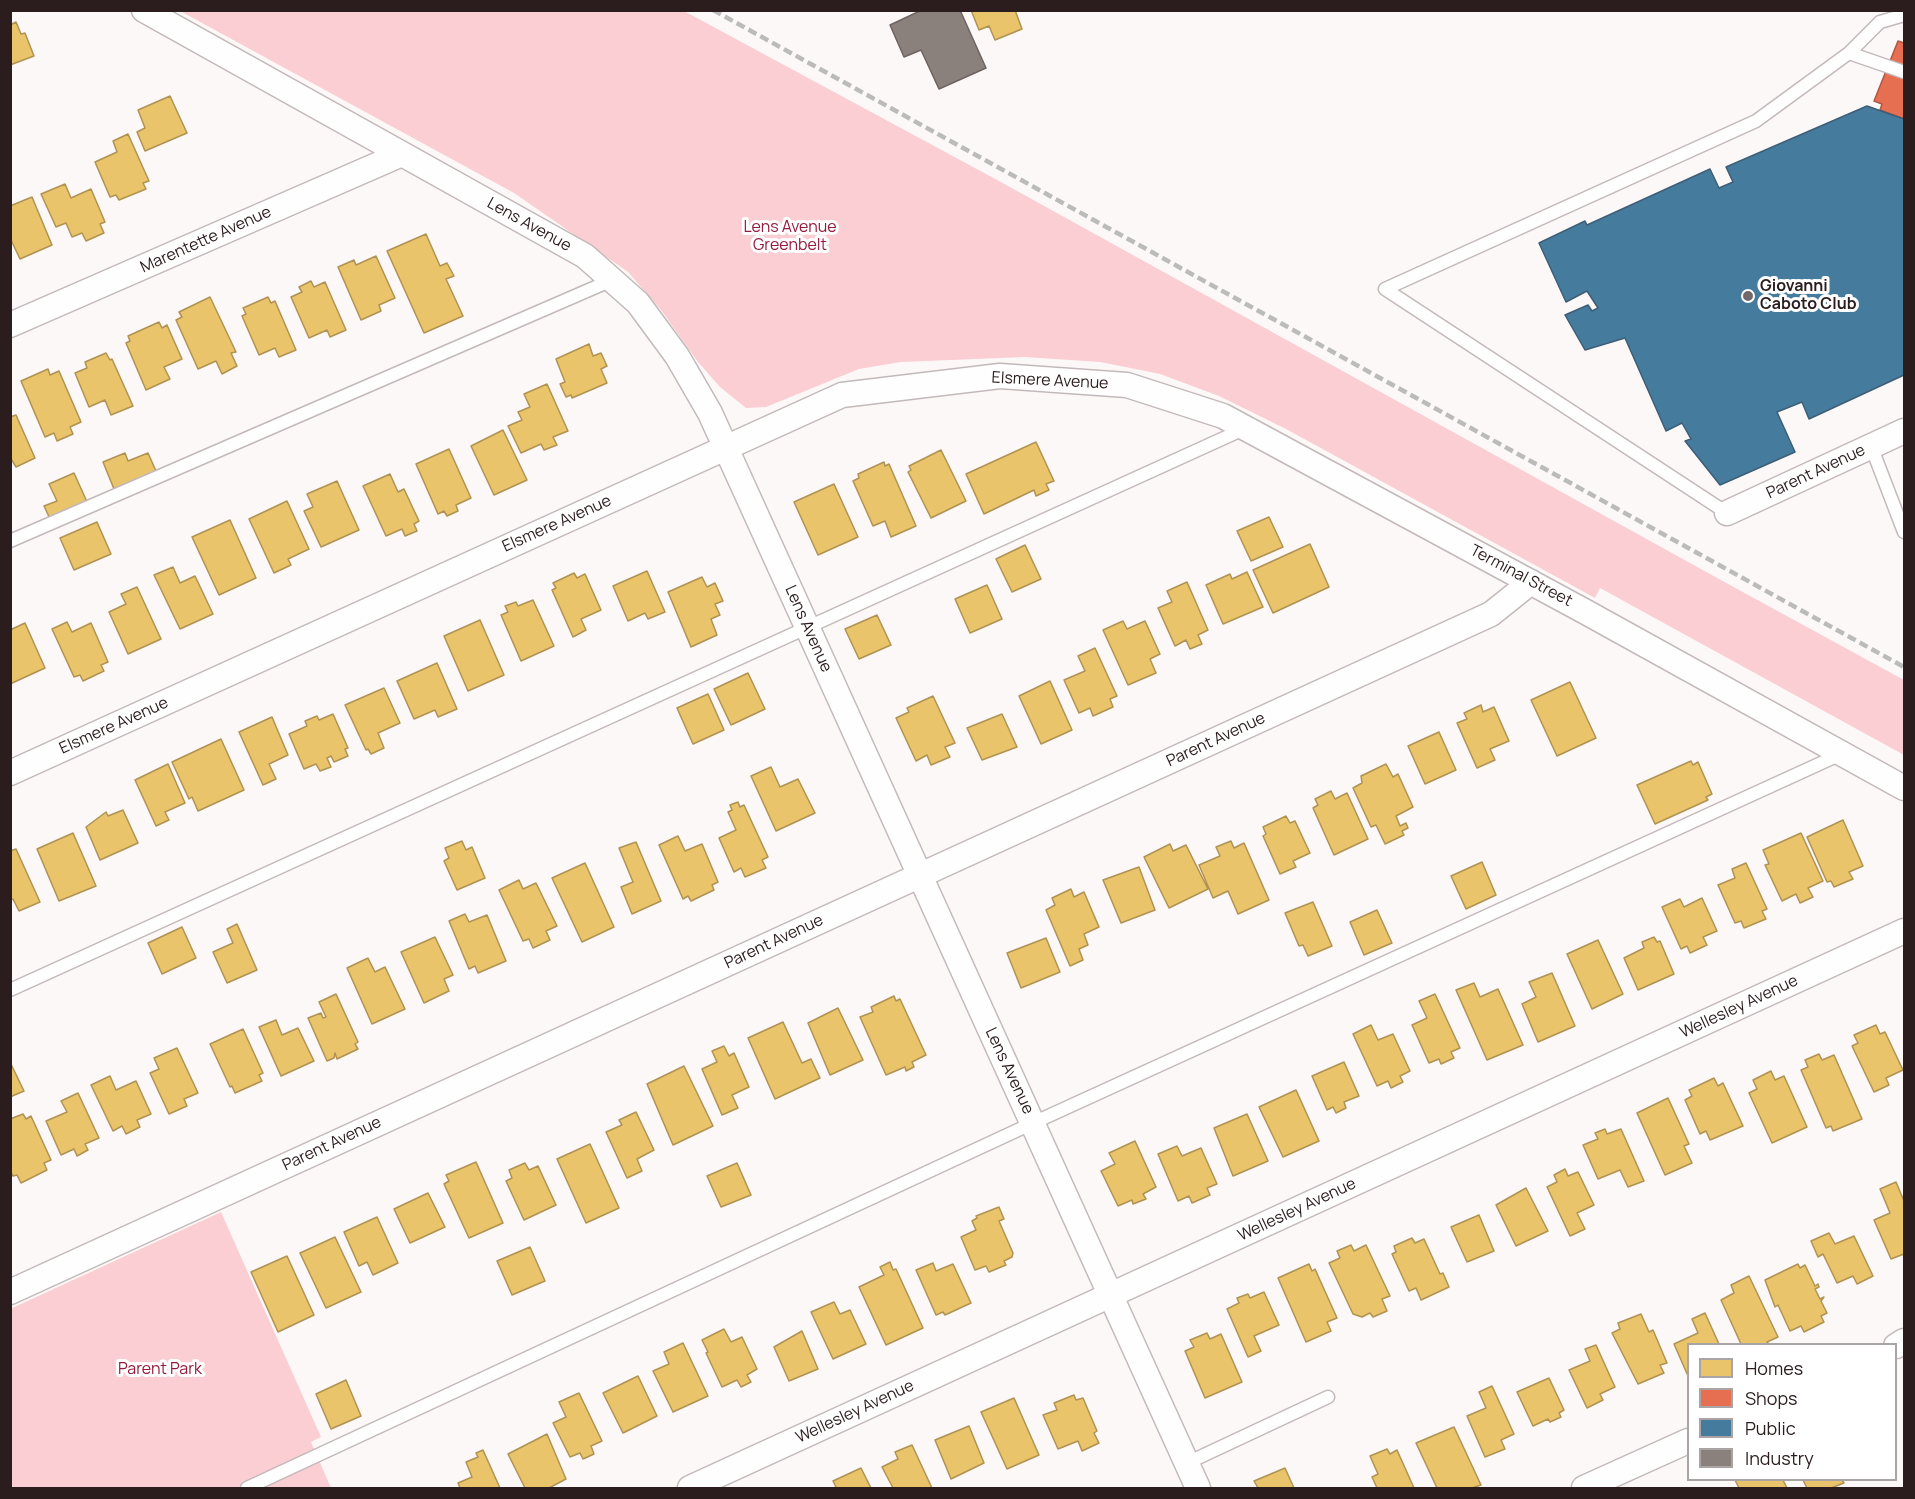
<!DOCTYPE html>
<style>
body{margin:0}
#map{position:relative;width:1915px;height:1499px;overflow:hidden;background:#fdf8f8;font-family:Manrope,sans-serif}
canvas{display:block}
.frame{position:absolute;inset:0;border:12px solid #2b1c1e;pointer-events:none}
.legend{position:absolute;left:1687px;top:1343px;width:210px;height:138px;box-sizing:border-box;background:#fff;border:2px solid #aaa4a5;margin:0;padding:8px 10px;list-style:none;font-size:18px;color:#2b1c1e}
.legend li{display:flex;align-items:center;gap:12px;height:30px}
.legend b{width:30px;border:2px solid #aaa4a5}
</style>
<div id="map">
<canvas width="1915" height="1499"></canvas>
<div class="frame"></div>
<ul class="legend">
<li><b style="height:16px;background:#e9c46a"></b>Homes</li>
<li><b style="height:16px;background:#e76f51"></b>Shops</li>
<li><b style="height:16px;background:#457b9d"></b>Public</li>
<li><b style="height:16px;background:#8a817c"></b>Industry</li>
</ul>
</div>
<script>
const ctx = document.querySelector('canvas').getContext('2d');
ctx.lineJoin = 'round';
function fill(path, color) { ctx.fillStyle = color; ctx.fill(path, 'evenodd'); }
const poly = rows => new Path2D(rows.map(r => 'M' + r).join(''));
function strokePath(path, color, width, dash) { ctx.strokeStyle = color; ctx.lineWidth = width; ctx.lineCap = dash ? 'butt' : 'round'; ctx.setLineDash(dash || []); ctx.stroke(path); }
function write(font, color, halo, rows, align = 'center') {
  ctx.font = font + ' Manrope,sans-serif'; ctx.lineWidth = 6; ctx.setLineDash([]); ctx.textBaseline = 'middle'; ctx.strokeStyle = halo; ctx.fillStyle = color; for (const [text, x, y, turn = 0] of rows) {
    ctx.save(); ctx.translate(x, y); ctx.rotate((+turn || 0) * Math.PI / 180); ctx.textAlign = isNaN(turn) ? turn : align; if (halo) ctx.strokeText(text, 0, 0); ctx.fillText(text, 0, 0); ctx.restore();
  }
}
const green = poly([
 [180,11,684,11,999,181,1719,579,1904,680,1904,755,1600,588,1595,598,1286,429,1219,396,1160,374,1100,362,1025,357,901,362,859,369,766,407,746,408,720,387,698,362,661,310,628,272,514,193],
 [221,1212,321,1437,311,1442,331,1488,11,1488,10,1309]
]);
const homes = poly([
 [971,10,1015,10,1022,29,995,40,989,26,979,30,971,10],
 [16,22,21,34,25,33,34,56,10,65,10,25,16,22],
 [170,96,187,133,145,151,137,132,145,128,138,110,170,96],
 [128,134,149,181,143,183,146,189,119,200,116,195,110,197,95,162,117,152,113,141,128,134],
 [65,184,71,198,91,189,105,222,100,224,104,233,86,241,82,233,72,237,66,223,56,227,41,194,65,184],
 [32,197,52,245,20,259,10,238,10,206,32,197],
 [426,234,440,266,447,263,454,276,446,279,463,316,424,333,387,251,426,234],
 [376,256,395,298,379,305,381,311,361,320,338,267,354,260,356,265,376,256],
 [311,281,314,287,325,282,346,330,330,337,327,330,309,338,291,297,302,292,299,287,311,281],
 [210,297,236,352,231,353,237,366,222,374,216,361,198,369,176,320,182,317,179,312,210,297],
 [268,297,271,303,275,301,296,350,279,357,275,348,259,355,242,316,246,314,243,308,268,297],
 [159,322,162,328,167,325,182,359,164,367,170,379,146,390,126,343,130,341,128,336,159,322],
 [589,344,593,356,601,353,607,366,601,369,607,383,572,398,571,395,566,397,560,384,565,382,556,359,589,344],
 [106,353,110,360,112,359,133,406,111,415,105,400,89,407,75,373,87,368,85,362,106,353],
 [48,369,50,375,59,371,81,422,70,427,73,434,57,441,54,433,45,437,21,381,48,369],
 [547,384,568,431,553,437,557,445,544,450,541,444,521,453,508,426,522,420,518,412,530,407,524,394,547,384],
 [16,415,35,458,16,467,10,457,10,417,16,415],
 [503,430,527,480,494,495,471,446,503,430],
 [1036,442,1054,481,1046,484,1049,490,1036,496,1034,490,984,514,966,474,1036,442],
 [449,449,471,498,456,505,458,511,447,516,444,511,438,514,416,464,449,449],
 [941,450,966,501,931,518,908,472,911,470,909,466,941,450],
 [125,453,128,461,148,453,156,471,114,489,103,462,125,453],
 [884,462,885,466,889,464,916,526,891,537,885,521,873,526,853,481,859,478,858,474,884,462],
 [74,473,88,504,51,521,44,506,57,501,49,484,74,473],
 [390,474,398,492,404,489,419,521,414,524,417,531,405,536,402,529,386,536,363,486,390,474],
 [337,481,359,530,321,547,304,511,313,507,307,494,337,481],
 [834,484,858,537,818,555,794,502,834,484],
 [287,501,309,549,288,559,291,565,274,573,249,519,287,501],
 [1269,517,1283,547,1251,561,1237,531,1269,517],
 [230,520,256,578,219,595,192,537,230,520],
 [97,522,111,554,74,570,60,538,97,522],
 [1310,544,1329,587,1273,613,1253,570,1310,544],
 [1025,545,1041,579,1012,592,996,559,1025,545],
 [173,567,180,583,195,576,213,614,180,629,154,575,173,567],
 [647,571,665,612,648,619,645,613,628,621,613,586,647,571],
 [1247,572,1263,607,1223,624,1206,585,1230,574,1232,579,1247,572],
 [574,573,577,578,585,574,601,610,581,619,586,630,573,637,552,590,556,588,553,583,574,573],
 [702,577,707,587,715,583,723,601,715,604,720,615,711,619,717,635,691,647,668,592,702,577],
 [1187,582,1208,630,1198,635,1202,644,1190,649,1186,640,1175,646,1158,608,1172,602,1167,591,1187,582],
 [987,585,1002,619,970,633,955,599,987,585],
 [137,587,161,639,128,654,109,612,126,604,121,594,137,587],
 [533,600,554,646,521,661,501,615,508,612,505,606,516,602,518,606,533,600],
 [877,615,891,645,859,659,845,629,877,615],
 [480,620,504,675,468,691,444,636,480,620],
 [1123,621,1127,629,1145,621,1160,654,1150,659,1156,673,1128,685,1103,630,1123,621],
 [67,622,72,632,91,623,108,662,101,665,104,671,83,681,80,675,74,677,52,629,67,622],
 [25,623,45,668,10,684,10,630,25,623],
 [1095,648,1117,696,1110,699,1113,707,1093,716,1090,708,1079,713,1064,680,1085,671,1078,656,1095,648],
 [437,663,457,709,438,717,435,710,414,719,397,681,437,663],
 [748,673,765,709,731,725,714,689,748,673],
 [1050,681,1072,730,1041,744,1019,696,1050,681],
 [1570,682,1596,738,1557,756,1531,700,1570,682],
 [384,688,400,723,378,733,384,748,371,754,368,749,366,750,345,705,384,688],
 [708,694,724,730,693,744,677,708,708,694],
 [933,696,955,743,945,747,950,757,931,765,927,755,916,761,896,718,909,712,907,708,933,696],
 [1481,705,1483,712,1494,707,1509,741,1490,749,1495,760,1477,768,1457,723,1467,719,1464,713,1481,705],
 [333,714,348,748,345,749,348,756,334,762,331,756,327,758,331,767,320,771,316,764,304,769,289,734,307,726,305,721,317,716,319,720,333,714],
 [1002,714,1017,747,982,760,967,728,1002,714],
 [272,717,288,755,269,764,276,779,263,785,239,732,272,717],
 [1439,732,1456,770,1425,784,1408,746,1439,732],
 [221,739,244,790,198,811,192,797,189,799,172,762,221,739],
 [1691,761,1693,765,1698,762,1712,794,1706,797,1708,800,1655,824,1637,785,1691,761],
 [168,764,185,803,165,812,169,820,156,826,135,780,168,764],
 [1386,764,1393,777,1398,774,1413,807,1396,816,1400,826,1406,823,1408,828,1402,831,1404,835,1385,844,1376,825,1371,827,1353,788,1362,783,1361,776,1386,764],
 [771,767,780,787,798,779,815,813,776,831,751,776,771,767],
 [1331,791,1335,799,1347,793,1368,839,1334,855,1313,808,1318,805,1315,799,1331,791],
 [738,802,740,807,744,805,768,857,762,860,766,868,745,877,741,868,734,872,719,838,736,830,728,812,732,810,730,805,738,802],
 [123,810,138,843,100,860,86,827,106,812,108,816,123,810],
 [1286,816,1290,823,1295,821,1310,853,1293,861,1296,867,1280,874,1263,836,1266,834,1263,827,1286,816],
 [1843,820,1863,866,1849,872,1853,879,1834,887,1831,881,1827,882,1807,837,1843,820],
 [73,833,96,886,59,901,37,849,73,833],
 [1801,833,1823,881,1808,888,1813,897,1800,903,1796,894,1782,901,1765,865,1769,864,1763,850,1801,833],
 [678,836,685,851,702,844,718,882,712,885,714,890,691,901,688,896,683,899,659,845,678,836],
 [462,841,466,850,472,847,485,878,457,890,444,861,449,858,445,848,462,841],
 [1231,841,1234,848,1244,843,1269,900,1238,914,1228,891,1213,898,1199,865,1220,856,1216,847,1231,841],
 [636,842,661,901,632,914,621,887,633,882,619,848,636,842],
 [1170,844,1173,851,1186,845,1208,889,1169,908,1144,857,1170,844],
 [16,849,40,902,19,911,13,899,10,900,10,851,16,849],
 [1482,862,1496,895,1466,909,1451,876,1482,862],
 [585,863,614,927,582,942,552,878,585,863],
 [1746,863,1767,909,1762,911,1766,919,1744,928,1741,921,1735,923,1718,885,1735,878,1732,869,1746,863],
 [1139,867,1155,910,1121,923,1103,880,1139,867],
 [519,880,523,889,536,883,557,926,546,931,550,940,533,948,529,939,523,941,499,890,519,880],
 [1071,889,1074,897,1084,892,1099,927,1084,934,1088,945,1079,949,1083,960,1070,966,1046,910,1055,905,1052,898,1071,889],
 [1702,898,1717,931,1703,937,1707,945,1690,953,1687,946,1681,949,1662,907,1680,899,1684,907,1702,898],
 [1313,902,1332,946,1308,956,1303,945,1299,946,1285,913,1313,902],
 [1377,910,1392,943,1364,955,1350,922,1377,910],
 [465,914,469,922,487,915,506,961,478,973,475,966,469,969,449,921,465,914],
 [237,924,257,970,227,983,213,952,233,943,227,929,237,924],
 [182,927,196,958,162,974,148,943,182,927],
 [435,937,453,975,444,979,449,991,424,1003,401,952,435,937],
 [1654,937,1657,942,1660,941,1674,974,1638,990,1624,958,1644,948,1642,942,1654,937],
 [1046,938,1060,972,1021,988,1007,953,1046,938],
 [1598,940,1623,994,1592,1009,1567,954,1598,940],
 [368,958,375,972,385,967,405,1009,372,1024,347,968,368,958],
 [1552,973,1575,1026,1538,1042,1522,1004,1536,997,1529,982,1552,973],
 [1474,983,1480,997,1498,989,1523,1045,1487,1060,1456,990,1474,983],
 [336,994,358,1042,355,1044,358,1049,337,1059,335,1053,334,1058,327,1061,308,1018,321,1013,323,1018,326,1017,319,1002,336,994],
 [1435,994,1460,1048,1451,1052,1454,1058,1441,1064,1439,1059,1429,1063,1412,1025,1427,1018,1419,1001,1435,994],
 [894,996,896,1001,900,999,926,1055,912,1062,914,1067,906,1071,905,1067,886,1075,860,1017,873,1012,871,1007,894,996],
 [838,1008,863,1060,830,1075,808,1023,838,1008],
 [276,1020,282,1035,298,1028,314,1061,281,1076,259,1027,276,1020],
 [783,1022,802,1063,811,1059,820,1078,775,1099,748,1038,783,1022],
 [1371,1025,1378,1040,1393,1034,1410,1071,1400,1076,1403,1082,1391,1088,1388,1081,1377,1086,1353,1034,1371,1025],
 [1876,1025,1880,1034,1885,1032,1903,1070,1886,1078,1889,1085,1874,1092,1852,1046,1858,1043,1854,1035,1876,1025],
 [243,1029,263,1073,259,1075,262,1081,235,1093,232,1086,230,1087,210,1044,243,1029],
 [724,1046,729,1056,734,1053,749,1087,732,1095,738,1108,722,1115,702,1069,717,1062,712,1051,724,1046],
 [177,1048,198,1093,184,1099,187,1106,169,1114,150,1073,159,1069,154,1058,177,1048],
 [1819,1054,1822,1060,1834,1055,1862,1119,1833,1131,1831,1126,1826,1128,1801,1070,1808,1067,1805,1060,1819,1054],
 [10,1062,24,1091,10,1097,10,1062],
 [1344,1062,1359,1096,1344,1102,1346,1108,1336,1113,1333,1107,1327,1110,1312,1076,1344,1062],
 [684,1066,713,1126,673,1145,647,1084,684,1066],
 [1771,1071,1775,1080,1784,1076,1807,1127,1772,1143,1749,1093,1757,1089,1753,1080,1771,1071],
 [110,1076,116,1090,136,1081,151,1114,137,1120,140,1127,126,1134,122,1126,113,1131,91,1085,110,1076],
 [1714,1078,1718,1086,1723,1083,1743,1126,1710,1140,1706,1131,1700,1134,1685,1100,1692,1096,1689,1090,1714,1078],
 [1296,1090,1319,1141,1283,1157,1259,1107,1296,1090],
 [78,1093,99,1138,85,1144,88,1150,77,1156,74,1149,61,1155,46,1121,67,1112,61,1101,78,1093],
 [1668,1098,1689,1144,1684,1146,1692,1163,1665,1175,1637,1113,1668,1098],
 [636,1112,654,1150,637,1159,642,1171,627,1178,606,1132,622,1125,619,1120,636,1112],
 [23,1114,26,1119,31,1116,51,1160,44,1163,47,1170,21,1183,17,1175,13,1176,10,1171,10,1119,23,1114],
 [1247,1114,1268,1161,1233,1176,1214,1128,1247,1114],
 [1605,1129,1607,1134,1621,1129,1644,1181,1628,1187,1620,1170,1598,1179,1583,1145,1598,1139,1595,1133,1605,1129],
 [1135,1141,1156,1187,1143,1194,1146,1199,1133,1204,1132,1200,1118,1206,1101,1171,1115,1164,1109,1153,1135,1141],
 [590,1144,619,1208,586,1223,557,1159,590,1144],
 [1177,1146,1182,1156,1201,1148,1217,1184,1207,1188,1210,1195,1192,1203,1189,1196,1178,1201,1158,1154,1177,1146],
 [476,1162,503,1223,469,1238,444,1184,449,1181,446,1175,476,1162],
 [525,1163,529,1170,538,1166,556,1205,524,1220,506,1181,512,1178,509,1170,525,1163],
 [737,1163,751,1195,721,1207,707,1176,737,1163],
 [1565,1169,1568,1176,1578,1172,1594,1205,1577,1213,1585,1229,1570,1236,1547,1187,1557,1182,1554,1175,1565,1169],
 [1896,1182,1904,1201,1904,1254,1891,1259,1874,1220,1890,1213,1880,1189,1896,1182],
 [1526,1188,1548,1231,1516,1246,1496,1205,1526,1188],
 [428,1193,445,1227,410,1243,394,1209,428,1193],
 [999,1207,1004,1219,999,1221,1013,1253,1012,1257,1004,1261,1006,1265,989,1272,986,1266,975,1270,961,1237,976,1230,972,1221,977,1218,976,1216,999,1207],
 [1479,1215,1494,1251,1467,1262,1451,1227,1479,1215],
 [377,1217,398,1263,373,1275,367,1262,359,1266,344,1232,377,1217],
 [1829,1233,1835,1244,1854,1236,1873,1276,1857,1284,1853,1276,1837,1283,1823,1254,1818,1257,1811,1241,1829,1233],
 [335,1237,361,1292,326,1308,300,1253,335,1237],
 [1412,1238,1415,1243,1424,1239,1440,1274,1443,1273,1449,1287,1421,1300,1416,1288,1409,1291,1392,1254,1396,1252,1394,1246,1412,1238],
 [1351,1245,1354,1251,1366,1245,1390,1296,1382,1299,1387,1311,1373,1317,1370,1313,1362,1317,1353,1314,1329,1263,1340,1258,1337,1251,1351,1245],
 [530,1247,545,1281,512,1295,497,1261,530,1247],
 [287,1256,314,1315,278,1332,251,1272,287,1256],
 [890,1262,893,1270,896,1269,923,1328,886,1345,859,1287,884,1275,880,1267,890,1262],
 [933,1263,936,1271,953,1264,971,1303,945,1315,943,1312,936,1315,916,1270,933,1263],
 [1309,1264,1312,1271,1315,1269,1337,1318,1327,1322,1331,1331,1306,1342,1278,1278,1309,1264],
 [1798,1264,1800,1268,1805,1265,1815,1286,1818,1284,1819,1287,1815,1289,1820,1299,1824,1297,1821,1301,1827,1313,1821,1316,1824,1322,1804,1332,1801,1326,1790,1331,1778,1305,1775,1307,1765,1280,1798,1264],
 [1749,1276,1778,1337,1767,1342,1769,1344,1741,1344,1721,1300,1734,1293,1731,1285,1749,1276],
 [1264,1292,1279,1325,1254,1336,1261,1351,1248,1357,1227,1309,1239,1303,1237,1298,1248,1294,1250,1298,1264,1292],
 [834,1302,840,1314,850,1310,866,1344,833,1359,811,1312,834,1302],
 [1705,1313,1719,1344,1688,1344,1688,1376,1674,1344,1698,1333,1692,1319,1705,1313],
 [1641,1314,1649,1332,1653,1330,1667,1363,1660,1365,1664,1373,1638,1384,1612,1333,1620,1329,1618,1323,1641,1314],
 [724,1329,731,1342,742,1337,757,1369,747,1375,751,1382,741,1387,737,1380,722,1387,706,1353,708,1352,702,1340,724,1329],
 [802,1331,818,1369,789,1381,774,1347,802,1331],
 [1207,1333,1210,1339,1221,1334,1242,1382,1205,1398,1185,1351,1194,1347,1190,1340,1207,1333],
 [683,1343,708,1396,673,1412,653,1371,669,1364,664,1352,683,1343],
 [1596,1345,1615,1387,1600,1394,1603,1400,1587,1408,1569,1370,1590,1361,1585,1349,1596,1345],
 [638,1376,657,1416,623,1433,603,1393,638,1376],
 [1549,1378,1564,1410,1559,1413,1561,1417,1550,1422,1548,1419,1533,1426,1517,1392,1549,1378],
 [346,1380,361,1416,331,1429,316,1394,346,1380],
 [1492,1386,1514,1434,1501,1440,1505,1449,1485,1457,1467,1416,1486,1408,1479,1392,1492,1386],
 [579,1393,602,1441,591,1446,594,1454,583,1459,580,1453,570,1457,553,1423,566,1417,559,1402,579,1393],
 [1074,1395,1076,1400,1083,1398,1097,1431,1094,1433,1099,1443,1082,1451,1078,1441,1058,1449,1043,1415,1057,1410,1054,1403,1074,1395],
 [1014,1398,1039,1455,1007,1469,981,1412,1014,1398],
 [969,1426,984,1463,951,1479,935,1440,969,1426],
 [1454,1427,1481,1485,1472,1488,1437,1488,1416,1443,1454,1427],
 [547,1434,566,1479,549,1488,525,1488,508,1454,547,1434],
 [912,1445,932,1488,893,1488,882,1467,898,1459,895,1452,912,1445],
 [1387,1449,1390,1454,1397,1450,1414,1488,1377,1488,1372,1477,1378,1474,1370,1456,1387,1449],
 [483,1450,500,1488,460,1488,458,1483,472,1477,466,1462,478,1457,476,1453,483,1450],
 [861,1468,871,1488,834,1488,836,1487,833,1481,861,1468],
 [1285,1468,1294,1488,1258,1488,1254,1481,1285,1468],
 [1735,1480,1783,1480,1787,1488,1739,1488,1735,1480],
 [1803,1480,1842,1480,1844,1483,1831,1488,1807,1488,1803,1480]
]);
const shops = poly([
 [1898,41,1904,43,1904,119,1880,110,1882,104,1874,101,1898,41]
]);
const public = poly([
 [1867,106,1904,119,1904,375,1809,419,1802,402,1777,412,1795,452,1720,485,1685,441,1691,439,1682,423,1666,431,1625,338,1585,350,1565,315,1588,305,1592,311,1598,308,1587,291,1566,302,1539,243,1585,221,1587,225,1710,169,1719,188,1733,182,1726,167,1867,106]
]);
const industry = poly([
 [922,10,960,10,986,68,939,89,921,50,904,57,890,25,922,10]
]);
const lane = poly([
 [1849,53,1904,72],
 [1871,446,1904,532],
 [1727,513,1385,289,1756,121,1849,53,1880,22,1904,15],
 [10,541,612,280],
 [10,990,1246,428],
 [1187,1463,1328,1397],
 [247,1488,1033,1123,1841,754]
]);
const street = poly([
 [144,10,585,256,638,303,677,356,710,413,1198,1488],
 [10,325,402,154],
 [1727,513,1904,431],
 [10,773,842,395,1000,376,1127,385,1223,416,1584,611,1904,788],
 [10,1292,1491,614,1531,582],
 [1896,1346,1904,1341],
 [690,1488,1904,931],
 [1584,1488,1688,1441]
]);
const rail = poly([
 [713,10,1904,667]
]);
const markers = [
 [1748,296,6,"#74696a"]
];
const streetNames = [
 ["Lens Avenue",529,225,29],
 ["Marentette Avenue",206,240,-24],
 ["Elsmere Avenue",1050,381,3],
 ["Parent Avenue",1816,472,-25],
 ["Elsmere Avenue",557,524,-24],
 ["Terminal Street",1521,576,28],
 ["Lens Avenue",808,629,66],
 ["Elsmere Avenue",114,726,-24],
 ["Parent Avenue",1216,740,-25],
 ["Parent Avenue",774,942,-25],
 ["Wellesley Avenue",1739,1007,-25],
 ["Lens Avenue",1009,1071,65],
 ["Parent Avenue",332,1144,-25],
 ["Wellesley Avenue",1297,1210,-25],
 ["Wellesley Avenue",855,1412,-25]
];
const parkNames = [
 ["Lens Avenue",790,228],
 ["Greenbelt",790,246],
 ["Parent Park",160,1370]
];
const poiNames = [
 ["Giovanni",1760,287],
 ["Caboto Club",1760,305]
];
fill(green, '#fbced3');
fill(homes, '#e9c46a');
strokePath(homes, '#b09253', 1.5);
fill(shops, '#e76f51');
strokePath(shops, '#af5642', 1.5);
fill(public, '#457b9d');
strokePath(public, '#3d5e77', 1.5);
fill(industry, '#8a817c');
strokePath(industry, '#6e6360', 1.5);
strokePath(lane, '#c3b9ba', 15);
strokePath(street, '#c3b9ba', 27);
strokePath(lane, '#fffefe', 12);
strokePath(street, '#fffefe', 24);
strokePath(rail, '#bcbbbb', 4.5, [9, 4.5]);
for (const [x, y, r, color] of markers) { const dot = new Path2D(); dot.arc(x, y, r, 0, 2 * Math.PI); ctx.fillStyle = color; ctx.fill(dot); strokePath(dot, '#fff', 2); }
write('16px', '#2b1c1e', '#fff', streetNames);
write('16px', '#951b3c', '#fff', parkNames);
write('bold 16px', '#2b1c1e', '#fff', poiNames, 'left');
</script>
